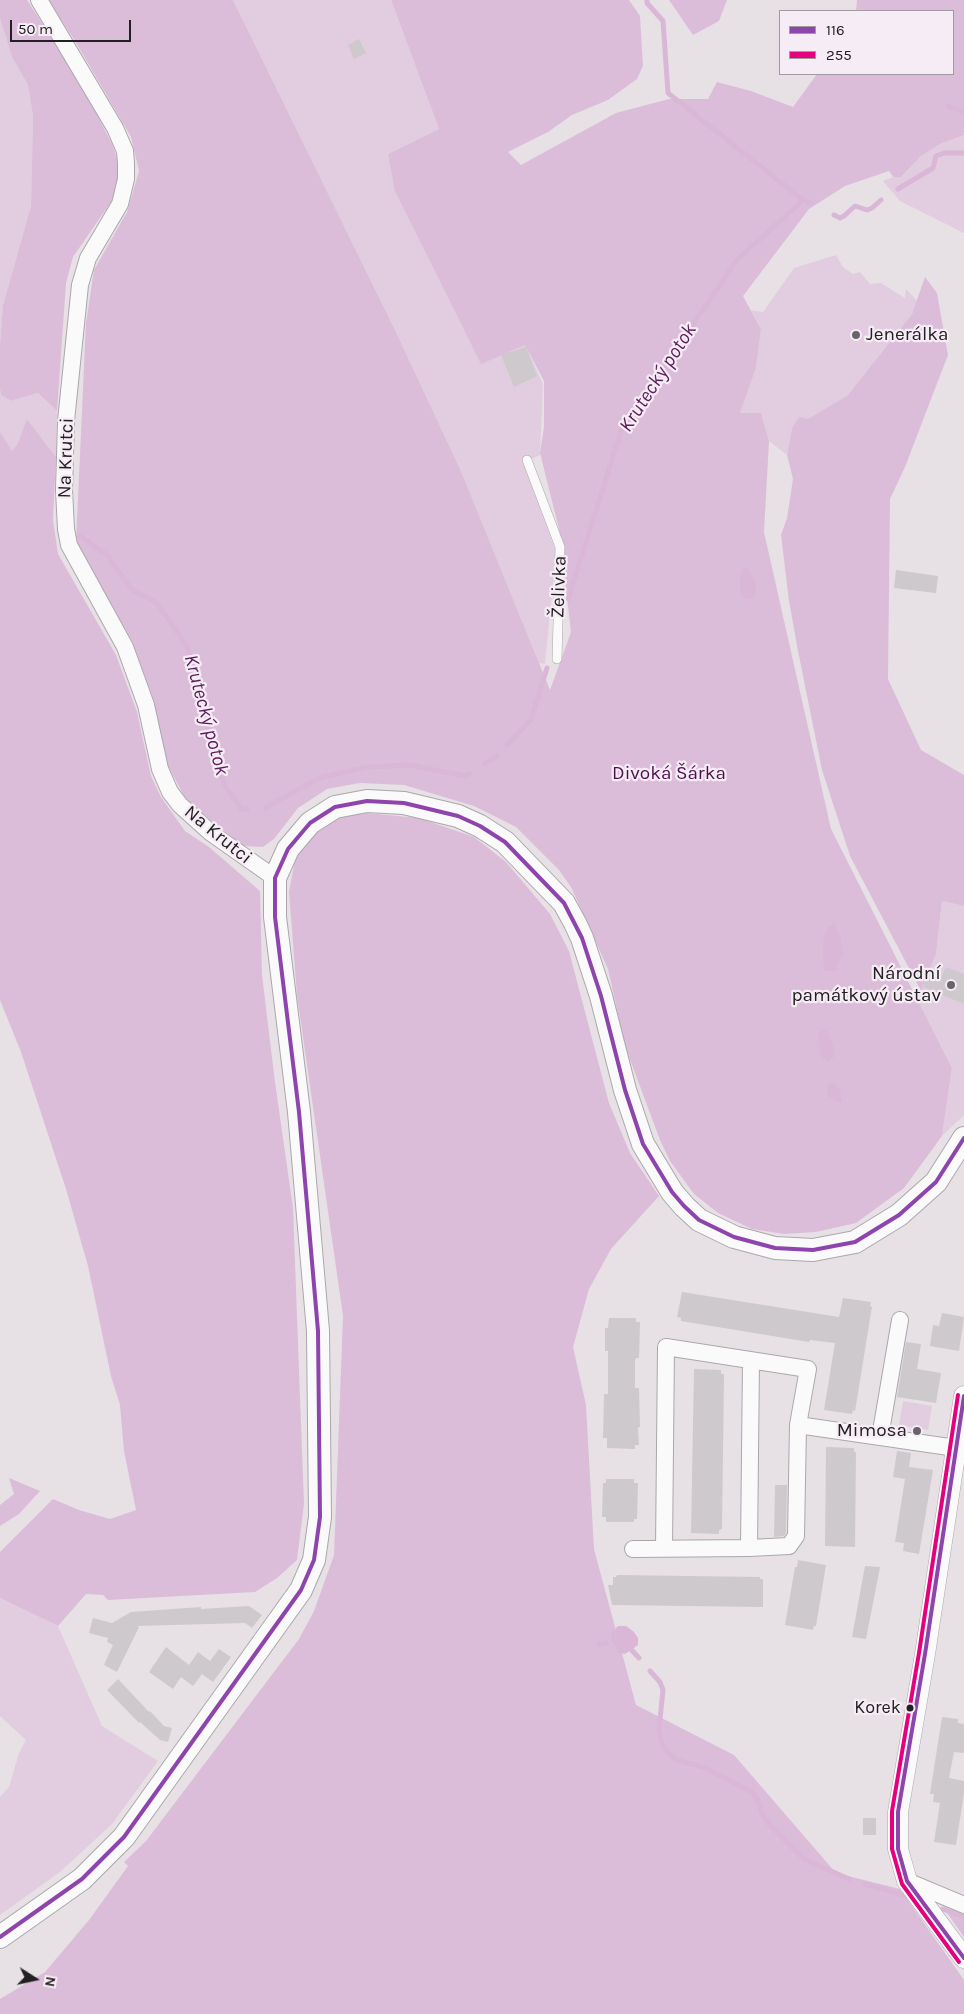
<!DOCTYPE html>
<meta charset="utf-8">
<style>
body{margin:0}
#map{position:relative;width:964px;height:2014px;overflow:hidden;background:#e7e1e6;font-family:Karla,sans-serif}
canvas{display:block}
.legend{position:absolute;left:779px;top:10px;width:175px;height:65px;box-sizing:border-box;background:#f6ecf5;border:1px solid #a29aa1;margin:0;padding:6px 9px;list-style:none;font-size:15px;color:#232023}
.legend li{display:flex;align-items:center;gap:10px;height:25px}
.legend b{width:25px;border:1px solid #a29aa1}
.north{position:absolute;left:10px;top:1954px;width:50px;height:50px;-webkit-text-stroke:4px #f6ecf5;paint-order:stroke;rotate:100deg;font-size:14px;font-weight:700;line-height:20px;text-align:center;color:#232023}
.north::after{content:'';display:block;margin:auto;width:18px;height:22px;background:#232023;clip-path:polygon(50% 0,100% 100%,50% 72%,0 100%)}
.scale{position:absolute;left:10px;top:20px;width:121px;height:22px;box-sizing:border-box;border:2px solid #232023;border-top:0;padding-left:6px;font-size:15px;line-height:18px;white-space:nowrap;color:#232023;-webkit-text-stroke:4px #f6ecf5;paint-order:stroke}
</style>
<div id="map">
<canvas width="964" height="2014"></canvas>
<ul class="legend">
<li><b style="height:6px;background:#8e44ad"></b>116</li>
<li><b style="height:6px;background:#e5007d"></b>255</li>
</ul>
<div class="north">N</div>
<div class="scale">50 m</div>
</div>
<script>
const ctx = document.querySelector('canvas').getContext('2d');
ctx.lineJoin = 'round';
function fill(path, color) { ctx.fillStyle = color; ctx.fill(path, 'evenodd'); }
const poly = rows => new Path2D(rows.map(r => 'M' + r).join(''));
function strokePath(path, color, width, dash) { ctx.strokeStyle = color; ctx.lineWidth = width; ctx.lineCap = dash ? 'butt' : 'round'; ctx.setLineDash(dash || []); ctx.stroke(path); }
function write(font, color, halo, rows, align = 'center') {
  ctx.font = font + ' Karla,sans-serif'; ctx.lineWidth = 4.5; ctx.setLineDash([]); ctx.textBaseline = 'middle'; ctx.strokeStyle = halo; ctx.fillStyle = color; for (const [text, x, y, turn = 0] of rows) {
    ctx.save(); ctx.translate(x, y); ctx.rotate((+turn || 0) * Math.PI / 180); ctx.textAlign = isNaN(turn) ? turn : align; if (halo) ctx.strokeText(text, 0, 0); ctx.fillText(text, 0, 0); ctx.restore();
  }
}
const green = poly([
 [233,0,391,0,439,129,388,154,525,344,543,384,540,455,523,463,556,552,545,664,539,663,461,471,395,330],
 [0,18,12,57,28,85,33,116,31,206,3,305,0,344],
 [964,135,964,233,900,201,883,181,893,177,902,176,920,157,940,144],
 [836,255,843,267,853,274,860,272,870,284,881,283,905,298,906,289,917,301,912,314,847,396,815,420,792,428,787,455,769,441,761,413,740,413,756,368,761,329,751,310,763,312,794,268],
 [0,389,1,395,11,401,38,393,57,411,56,457,27,419,17,445,12,452,0,432],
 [942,901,964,906,964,1115,942,1136,952,1068,916,997,921,991,936,954],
 [903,1401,932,1406,928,1430,899,1425],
 [0,1598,58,1626,102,1726,158,1761,112,1824,60,1872,0,1915,0,1797,9,1787,19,1753,26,1740,0,1716]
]);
const forest = poly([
 [0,0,27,0,81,83,113,146,118,162,117,184,113,199,73,257,66,283,57,411,38,393,11,401,1,395,0,389,0,344,3,305,31,206,33,116,28,85,12,57,0,18],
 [48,0,233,0,395,330,461,471,550,690,571,632,559,529,540,453,544,427,544,381,525,345,481,364,395,191,388,154,439,129,391,0,629,0,640,16,643,66,637,79,608,100,572,115,548,132,508,152,521,165,616,113,669,99,708,99,717,82,751,91,793,107,817,74,953,74,953,11,856,11,857,0,964,0,964,135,940,144,920,157,901,177,893,177,889,171,845,186,809,209,743,296,761,329,756,368,740,413,761,413,769,441,764,532,831,829,952,1068,942,1136,904,1188,856,1223,816,1232,784,1234,752,1229,718,1213,694,1194,670,1161,660,1140,625,1046,608,969,571,887,559,870,516,827,474,806,404,785,360,783,327,789,298,808,274,839,263,847,243,846,186,800,167,764,154,701,132,641,76,541,86,323,94,270,127,212,139,171,131,137,75,41],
 [669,0,727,0,719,21,693,35],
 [925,277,937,293,948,355,905,467,890,499,888,679,921,750,964,775,964,906,942,901,936,954,921,991,850,856,822,770,798,651,789,601,781,535,787,518,793,479,787,455,792,428,799,417,808,419,847,396,912,314],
 [27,419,56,457,53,520,58,554,116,655,137,712,151,776,161,797,185,831,209,847,260,891,262,975,275,1082,293,1208,304,1504,297,1560,277,1578,255,1592,108,1600,103,1595,86,1594,58,1626,0,1598,0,1552,53,1499,79,1510,110,1519,136,1510,124,1451,120,1405,111,1376,88,1266,66,1189,21,1052,0,1000,0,432,12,451,17,445],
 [366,813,419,818,474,837,506,862,550,914,569,951,609,1103,630,1153,659,1196,611,1249,589,1289,573,1347,586,1405,594,1549,636,1705,734,1755,836,1873,900,1889,964,1980,964,2014,0,2014,0,1999,45,1972,89,1920,128,1866,124,1862,146,1841,299,1639,314,1611,334,1555,343,1316,297,995,289,892,295,860,310,838,336,816],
 [9,1478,40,1491,19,1514,0,1526,0,1505,14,1494],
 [945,1910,964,1919,964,1937]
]);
const water = poly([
 [748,567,752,575,756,588,755,596,750,600,743,598,740,585,741,573,743,568],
 [834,924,840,935,843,953,836,971,824,971,823,951,824,935,828,927],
 [823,1029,827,1030,835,1052,833,1058,827,1062,822,1057,819,1043,818,1034],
 [833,1084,840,1090,842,1102,837,1102,828,1096,827,1085],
 [618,1626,626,1626,634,1632,638,1638,638,1645,625,1654,619,1653,612,1640,611,1633]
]);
const stream = poly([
 [647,0,647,3,663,21,668,93,803,200],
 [948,106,964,112],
 [898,189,933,168,936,156,944,153,964,153],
 [834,215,840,218,844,216,855,206,867,210,872,208,881,200],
 [80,536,107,555,131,589,157,603,188,648,213,748,224,784,242,810,247,809],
 [568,599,621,431,736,261,803,200,811,203],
 [507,745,531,719,547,668],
 [484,764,496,756],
 [265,808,319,778,368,767,409,765,466,776,469,774],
 [599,1644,606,1643],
 [628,1646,639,1658],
 [650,1671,660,1682,663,1690,659,1729,661,1741,666,1751,676,1760,703,1767,752,1792,758,1800,762,1814,767,1822,804,1859,849,1879],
 [865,1884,906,1896],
 [943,1909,964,1917]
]);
const building = poly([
 [359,39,366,53,354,59,348,45],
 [526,347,537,376,514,387,501,355],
 [896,570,938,576,936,593,894,588],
 [946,967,964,974,964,1004,923,987,929,973,941,978],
 [682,1292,839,1317,843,1298,871,1302,870,1306,872,1307,855,1411,853,1410,852,1414,824,1410,835,1343,810,1340,809,1342,681,1321,681,1318,677,1317],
 [942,1313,964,1317,959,1351,930,1346,933,1325,939,1326],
 [609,1318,636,1318,636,1322,640,1322,639,1358,636,1358,635,1361,635,1388,639,1388,640,1427,638,1427,639,1445,635,1445,635,1449,607,1448,607,1438,603,1438,604,1394,608,1394,608,1351,605,1351,605,1328,608,1328],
 [906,1342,921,1344,917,1369,941,1373,936,1403,897,1397],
 [694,1369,721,1370,721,1374,724,1374,722,1529,719,1530,719,1534,691,1533],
 [826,1447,854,1448,854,1452,856,1452,855,1547,825,1546],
 [897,1451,911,1453,909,1467,933,1470,919,1554,903,1551,904,1543,895,1542,905,1479,893,1477],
 [606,1479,634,1479,634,1483,638,1483,637,1519,634,1519,634,1522,606,1522,606,1517,602,1517,603,1483,606,1483],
 [775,1485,787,1485,786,1533,784,1536,774,1537],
 [798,1560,826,1565,816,1626,814,1626,813,1630,785,1625,795,1567,797,1567],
 [865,1566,880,1567,866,1639,852,1637],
 [617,1575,760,1577,760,1579,763,1579,763,1607,612,1605,608,1585,613,1585,613,1577,616,1577],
 [249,1606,262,1615,252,1628,245,1623,137,1626,139,1627,117,1672,104,1665,113,1645,107,1642,108,1638,89,1633,93,1618,112,1623,131,1612,201,1607,201,1609],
 [166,1647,189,1665,198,1652,210,1661,219,1649,231,1657,213,1682,202,1674,193,1686,181,1677,173,1689,149,1672],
 [118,1679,149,1712,150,1711,164,1726,172,1728,168,1742,160,1740,140,1722,139,1723,107,1690],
 [942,1717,958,1719,958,1723,964,1724,964,1753,954,1752,949,1778,964,1781,964,1793,956,1845,934,1842,940,1803,933,1802,934,1794,930,1794],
 [863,1818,876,1818,876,1835,863,1835]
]);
const service = poly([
 [527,460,560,547,557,659]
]);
const minor = poly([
 [39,0,115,128,125,151,126,163,126,179,120,204,88,258,80,285,66,421,64,490,66,529,69,545,125,647,146,705,160,769,170,792,180,805,211,833,275,878],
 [798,1425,956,1448],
 [880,1437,900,1320],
 [664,1548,666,1347,808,1369,798,1425,796,1536,789,1546,749,1548],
 [633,1549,749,1548,751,1361],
 [907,1881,964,1905]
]);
const tertiary = poly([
 [964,1396,925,1654,898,1812,898,1849,907,1881,964,1958]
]);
const secondary = poly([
 [0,1937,82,1879,124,1837,301,1590,314,1560,320,1517,318,1331,299,1112,275,917,275,878,288,849,310,823,335,807,367,801,404,803,458,816,480,826,505,842,564,903,575,923,582,938,601,996,625,1090,643,1144,672,1192,684,1206,699,1220,734,1237,775,1248,813,1250,855,1242,899,1215,936,1182,964,1138]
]);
const bus1 = poly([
 [964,1396,925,1654,898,1812,898,1849,907,1881,964,1958],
 [0,1937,82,1879,124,1837,301,1590,314,1560,320,1517,318,1331,299,1112,275,917,275,878,288,849,310,823,335,807,367,801,404,803,458,816,480,826,505,842,564,903,582,938,601,996,625,1090,643,1144,672,1192,684,1206,699,1220,734,1237,775,1248,813,1250,855,1242,899,1215,936,1182,964,1138]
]);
const bus2 = poly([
 [958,1395,919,1653,892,1811,892,1849,902,1884,959,1962]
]);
const markers = [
 [856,335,5,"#686467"],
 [951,985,5,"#686467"],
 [917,1431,5,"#686467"],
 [910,1708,4.5,"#232023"]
];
const busNames = [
 ["Korek",901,1708]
];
const poiNames = [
 ["Jenerálka",866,335,"left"],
 ["Národní",941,974],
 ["památkový ústav",941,996],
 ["Mimosa",907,1431]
];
const streetNames = [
 ["Na Krutci",66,458,-88],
 ["Želivka",559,587,-88],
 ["Na Krutci",218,835,39]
];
const parkNames = [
 ["Divoká Šárka",669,774]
];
const waterNames = [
 ["Krutecký potok",658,378,-57],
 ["Krutecký potok",206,715,75]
];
fill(green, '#e1cddf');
fill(forest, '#dbbdd9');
fill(water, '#dab6d7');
strokePath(stream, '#dab6d7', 5);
fill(building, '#cdc9cd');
strokePath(service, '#aba7ab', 10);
strokePath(minor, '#aba7ab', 18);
strokePath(tertiary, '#aba7ab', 21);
strokePath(secondary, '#aba7ab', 24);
strokePath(service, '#fbfafb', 9);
strokePath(minor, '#fbfafb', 16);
strokePath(tertiary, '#fbfafb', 20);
strokePath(secondary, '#fbfafb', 22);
strokePath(bus1, '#8e44ad', 4);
strokePath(bus2, '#e5007d', 4);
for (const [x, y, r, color] of markers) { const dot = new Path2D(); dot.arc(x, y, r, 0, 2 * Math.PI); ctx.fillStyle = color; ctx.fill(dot); strokePath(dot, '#f6ecf5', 2); }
write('18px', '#232023', '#f6ecf5', busNames, 'right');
write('19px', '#232023', '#f6ecf5', poiNames, 'right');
write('19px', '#232023', '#f6ecf5', streetNames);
write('19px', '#4c114b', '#f6ecf5', parkNames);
write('italic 20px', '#5a1e58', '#f6ecf5', waterNames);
</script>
